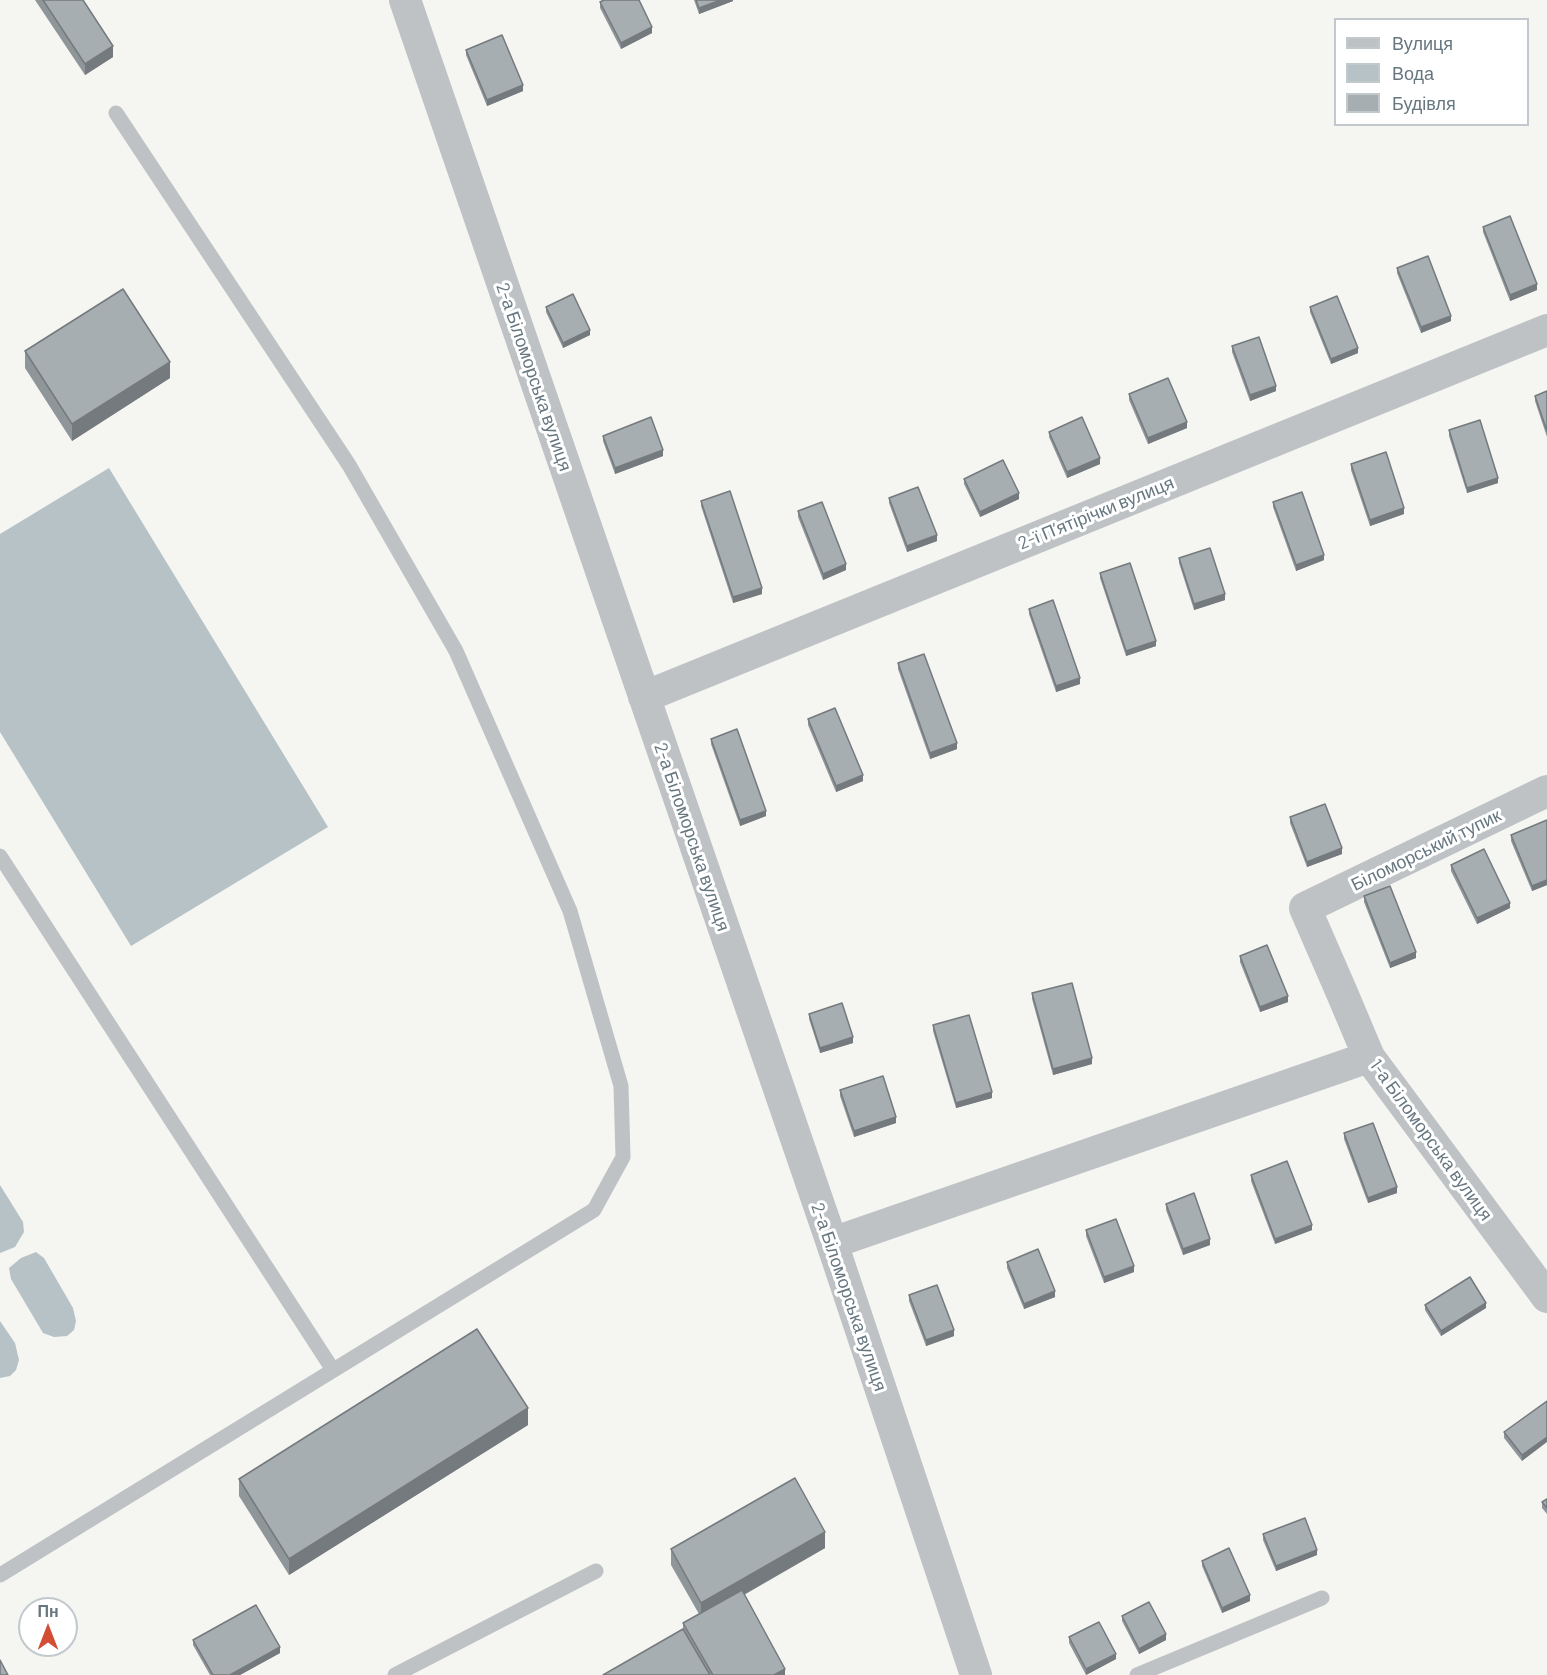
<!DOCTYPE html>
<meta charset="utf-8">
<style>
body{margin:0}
#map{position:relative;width:1547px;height:1675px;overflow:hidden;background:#f5f5f2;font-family:Barlow,sans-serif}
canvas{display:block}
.legend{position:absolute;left:1334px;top:18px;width:195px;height:108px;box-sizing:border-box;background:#fff;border:2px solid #c2c9cc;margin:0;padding:8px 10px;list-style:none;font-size:18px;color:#677780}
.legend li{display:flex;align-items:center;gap:12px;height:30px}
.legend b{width:30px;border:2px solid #c2c9cc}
.north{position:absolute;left:18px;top:1597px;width:60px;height:60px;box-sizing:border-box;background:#fff;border:2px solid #c2c9cc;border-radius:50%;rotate:0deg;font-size:16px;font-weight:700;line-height:24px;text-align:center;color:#677780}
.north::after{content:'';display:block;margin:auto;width:21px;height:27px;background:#d34d34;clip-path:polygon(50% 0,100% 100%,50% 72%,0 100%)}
</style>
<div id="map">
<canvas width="1547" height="1675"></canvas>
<ul class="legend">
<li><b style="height:8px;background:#bec2c5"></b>Вулиця</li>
<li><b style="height:16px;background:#b6c2c5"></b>Вода</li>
<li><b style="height:16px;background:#a6aeb2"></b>Будівля</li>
</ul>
<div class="north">Пн</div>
</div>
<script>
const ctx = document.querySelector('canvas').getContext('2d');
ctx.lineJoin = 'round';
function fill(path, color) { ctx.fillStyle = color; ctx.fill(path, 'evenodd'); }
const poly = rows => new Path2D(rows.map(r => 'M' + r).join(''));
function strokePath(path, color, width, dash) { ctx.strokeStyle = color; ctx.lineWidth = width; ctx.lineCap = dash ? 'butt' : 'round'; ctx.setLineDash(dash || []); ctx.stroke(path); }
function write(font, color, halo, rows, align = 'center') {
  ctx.font = font + ' Barlow,sans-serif'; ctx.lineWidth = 6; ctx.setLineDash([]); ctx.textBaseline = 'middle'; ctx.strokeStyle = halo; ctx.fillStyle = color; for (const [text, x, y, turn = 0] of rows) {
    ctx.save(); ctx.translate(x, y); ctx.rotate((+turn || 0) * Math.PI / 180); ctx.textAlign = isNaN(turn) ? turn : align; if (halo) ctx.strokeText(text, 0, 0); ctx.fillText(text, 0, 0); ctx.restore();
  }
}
const water = poly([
 [109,468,328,827,131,946,0,732,0,534],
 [0,1185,23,1222,24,1232,15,1247,0,1253],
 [36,1252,44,1258,73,1308,76,1321,74,1330,67,1336,54,1337,43,1333,11,1279,9,1268,21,1258],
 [0,1321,15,1343,19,1360,16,1370,10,1376,0,1378]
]);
const lane = poly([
 [0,856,333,1370],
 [0,1575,594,1210,623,1157,621,1086,570,911,456,651,349,465,116,113],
 [395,1675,596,1571],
 [1137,1675,1322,1598]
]);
const street = poly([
 [405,0,832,1243,976,1675],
 [644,697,1547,330],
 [1547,791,1305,908,1342,993,1369,1057,1547,1297],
 [832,1243,1369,1057]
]);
const wall = poly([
 [35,0,83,0,113,57,85,75],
 [694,0,733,0,733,1,699,14],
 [600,2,652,33,621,49,600,8],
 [466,50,523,91,487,106,466,55],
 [1483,227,1537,290,1510,301,1483,232],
 [1397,268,1451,321,1421,333,1397,273],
 [546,307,590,335,563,348,546,312],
 [1310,307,1358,353,1331,364,1310,312],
 [1232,346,1276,391,1250,401,1232,352],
 [25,351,170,378,72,441,25,368],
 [1547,391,1547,437,1535,401,1535,396],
 [1129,394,1187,428,1148,444,1129,400],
 [1449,430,1498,483,1467,493,1449,436],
 [1049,432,1100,464,1067,478,1049,437],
 [603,436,663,456,615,474,603,441],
 [1351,464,1404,514,1370,526,1351,470],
 [964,479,1019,499,980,517,964,484],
 [889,498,937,541,907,552,889,503],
 [701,501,762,594,733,603,701,506],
 [1273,502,1324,560,1296,571,1273,507],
 [798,511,846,570,823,580,798,517],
 [1179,558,1225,600,1194,610,1179,563],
 [1100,573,1156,646,1126,656,1100,578],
 [1029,609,1080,684,1056,692,1029,614],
 [898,663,957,749,930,759,898,669],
 [808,719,863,781,836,792,808,725],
 [711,739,766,816,740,826,711,744],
 [1290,817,1342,854,1307,867,1290,823],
 [1547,820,1547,885,1532,891,1511,841,1511,835],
 [1451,865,1510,908,1477,924,1451,871],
 [1364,896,1416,958,1390,968,1364,902],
 [1240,956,1288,1002,1260,1012,1240,962],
 [1032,993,1092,1064,1053,1075,1032,999],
 [809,1014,853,1043,820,1053,809,1019],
 [933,1025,992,1098,956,1108,933,1031],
 [840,1090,896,1123,854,1137,840,1096],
 [1344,1133,1397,1193,1368,1203,1344,1139],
 [1251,1175,1312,1230,1275,1244,1251,1181],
 [1166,1204,1210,1245,1183,1255,1166,1210],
 [1086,1230,1134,1272,1104,1283,1086,1236],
 [1007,1262,1055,1297,1024,1309,1007,1268],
 [909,1295,954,1336,926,1346,909,1301],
 [1425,1305,1486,1308,1441,1336,1425,1310],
 [1547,1401,1522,1461,1504,1438,1504,1432],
 [528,1425,289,1575,239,1496,239,1479],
 [1547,1499,1547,1514,1542,1508,1542,1502],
 [1263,1534,1317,1555,1276,1571,1263,1540],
 [825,1548,744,1595,785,1675,603,1675,683,1629,683,1623,699,1614,671,1565,671,1549],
 [1202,1561,1250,1601,1222,1613,1202,1566],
 [1122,1616,1166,1640,1139,1654,1122,1621],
 [1069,1637,1116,1659,1086,1675,1069,1643],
 [193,1640,280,1653,240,1675,210,1675,193,1645]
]);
const shadedWall = poly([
 [721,0,733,0,733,1,699,14,699,8],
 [652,27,652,33,621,49,621,43],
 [113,46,113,57,85,75,85,64],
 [523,85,523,91,487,106,487,100],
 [1537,284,1537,290,1510,301,1510,295],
 [1451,316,1451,321,1421,333,1421,327],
 [590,330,590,335,563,348,563,343],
 [1358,348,1358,353,1331,364,1331,359],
 [170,362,170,378,72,441,72,424],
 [1276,386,1276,391,1250,401,1250,395],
 [1187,422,1187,428,1148,444,1148,438],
 [663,450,663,456,615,474,615,468],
 [1100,458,1100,464,1067,478,1067,472],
 [1498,478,1498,483,1467,493,1467,488],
 [1019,493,1019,499,980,517,980,512],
 [1404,508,1404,514,1370,526,1370,520],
 [937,535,937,541,907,552,907,546],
 [1324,555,1324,560,1296,571,1296,565],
 [846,564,846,570,823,580,823,574],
 [762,588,762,594,733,603,733,597],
 [1225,594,1225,600,1194,610,1194,604],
 [1156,641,1156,646,1126,656,1126,651],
 [1080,678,1080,684,1056,692,1056,686],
 [957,743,957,749,930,759,930,753],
 [863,775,863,781,836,792,836,786],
 [766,811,766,816,740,826,740,820],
 [1342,848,1342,854,1307,867,1307,862],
 [1547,880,1547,885,1532,891,1532,886],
 [1510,903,1510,908,1477,924,1477,918],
 [1416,952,1416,958,1390,968,1390,963],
 [1288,996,1288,1002,1260,1012,1260,1007],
 [853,1037,853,1043,820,1053,820,1048],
 [1092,1058,1092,1064,1053,1075,1053,1069],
 [992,1092,992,1098,956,1108,956,1103],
 [896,1117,896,1123,854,1137,854,1131],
 [1397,1187,1397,1193,1368,1203,1368,1198],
 [1312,1225,1312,1230,1275,1244,1275,1239],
 [1210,1239,1210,1245,1183,1255,1183,1249],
 [1134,1266,1134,1272,1104,1283,1104,1277],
 [1055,1291,1055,1297,1024,1309,1024,1304],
 [1486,1303,1486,1308,1441,1336,1441,1331],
 [954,1330,954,1336,926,1346,926,1340],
 [528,1408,528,1425,289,1575,289,1559],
 [1547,1437,1547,1442,1522,1461,1522,1455],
 [825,1532,825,1548,701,1619,701,1603],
 [1317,1550,1317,1555,1276,1571,1276,1566],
 [1250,1595,1250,1601,1222,1613,1222,1608],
 [1166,1634,1166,1640,1139,1654,1139,1649],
 [280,1647,280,1653,240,1675,230,1675],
 [1116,1654,1116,1659,1086,1675,1086,1669],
 [785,1669,785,1675,774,1675]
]);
const building = poly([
 [43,0,83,0,113,46,85,64,43,0],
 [604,0,639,0,652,27,621,43,600,2,604,0],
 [696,0,721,0,699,8,696,0],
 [502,35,523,85,487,100,466,50,502,35],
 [1510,216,1537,284,1510,295,1483,227,1510,216],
 [1428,256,1451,316,1421,327,1397,268,1428,256],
 [123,289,170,362,72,424,25,351,123,289],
 [573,294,590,330,563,343,546,307,573,294],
 [1337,296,1358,348,1331,359,1310,307,1337,296],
 [1259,337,1276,386,1250,395,1232,346,1259,337],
 [1168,378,1187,422,1148,438,1129,394,1168,378],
 [1547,391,1547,431,1535,396,1547,391],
 [651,417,663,450,615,468,603,436,651,417],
 [1082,417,1100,458,1067,472,1049,432,1082,417],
 [1480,420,1498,478,1467,488,1449,430,1480,420],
 [1386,452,1404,508,1370,520,1351,464,1386,452],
 [1003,460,1019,493,980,512,964,479,1003,460],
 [918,487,937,535,907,546,889,498,918,487],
 [730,491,762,588,733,597,701,501,730,491],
 [1302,492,1324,555,1296,565,1273,502,1302,492],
 [822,502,846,564,823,574,798,511,822,502],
 [1210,548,1225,594,1194,604,1179,558,1210,548],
 [1130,563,1156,641,1126,651,1100,573,1130,563],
 [1053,600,1080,678,1056,686,1029,609,1053,600],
 [924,654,957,743,930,753,898,663,924,654],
 [835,708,863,775,836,786,808,719,835,708],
 [737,729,766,811,740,820,711,739,737,729],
 [1325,804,1342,848,1307,862,1290,817,1325,804],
 [1547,820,1547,880,1532,886,1511,835,1547,820],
 [1484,849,1510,903,1477,918,1451,865,1484,849],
 [1390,886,1416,952,1390,963,1364,896,1390,886],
 [1267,945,1288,996,1260,1007,1240,956,1267,945],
 [1072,983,1092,1058,1053,1069,1032,993,1072,983],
 [842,1003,853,1037,820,1048,809,1014,842,1003],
 [969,1015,992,1092,956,1103,933,1025,969,1015],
 [883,1076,896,1117,854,1131,840,1090,883,1076],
 [1373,1123,1397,1187,1368,1198,1344,1133,1373,1123],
 [1287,1161,1312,1225,1275,1239,1251,1175,1287,1161],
 [1194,1193,1210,1239,1183,1249,1166,1204,1194,1193],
 [1116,1219,1134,1266,1104,1277,1086,1230,1116,1219],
 [1038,1249,1055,1291,1024,1304,1007,1262,1038,1249],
 [1470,1277,1486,1303,1441,1331,1425,1305,1470,1277],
 [937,1285,954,1330,926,1340,909,1295,937,1285],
 [477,1329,528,1408,289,1559,239,1479,477,1329],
 [1547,1401,1547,1437,1522,1455,1504,1432,1547,1401],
 [795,1478,825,1532,701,1603,671,1549,795,1478],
 [1547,1499,1547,1508,1542,1502,1547,1499],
 [1305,1518,1317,1550,1276,1566,1263,1534,1305,1518],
 [1229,1548,1250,1595,1222,1608,1202,1561,1229,1548],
 [742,1590,785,1669,774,1675,713,1675,683,1623,742,1590],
 [1149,1602,1166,1634,1139,1649,1122,1616,1149,1602],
 [256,1605,280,1647,230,1675,213,1675,193,1640,256,1605],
 [1099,1622,1116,1654,1086,1669,1069,1637,1099,1622],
 [683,1629,710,1675,603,1675,683,1629],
 [0,1660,8,1675,0,1675,0,1660]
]);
const streetNames = [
 ["2-а Біломорська вулиця",534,377,71],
 ["2-ї П’ятірічки вулиця",1096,513,-22],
 ["2-а Біломорська вулиця",692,837,71],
 ["Біломорський тупик",1426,850,-26],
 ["1-а Біломорська вулиця",1431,1140,54],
 ["2-а Біломорська вулиця",849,1297,71]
];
fill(water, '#b6c2c5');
strokePath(lane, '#bec2c5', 15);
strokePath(street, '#bec2c5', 32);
fill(wall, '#8f9699');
fill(shadedWall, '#747a7d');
fill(building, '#a6aeb2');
strokePath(building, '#747a7d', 1.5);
write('18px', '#677780', '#fff', streetNames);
</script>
